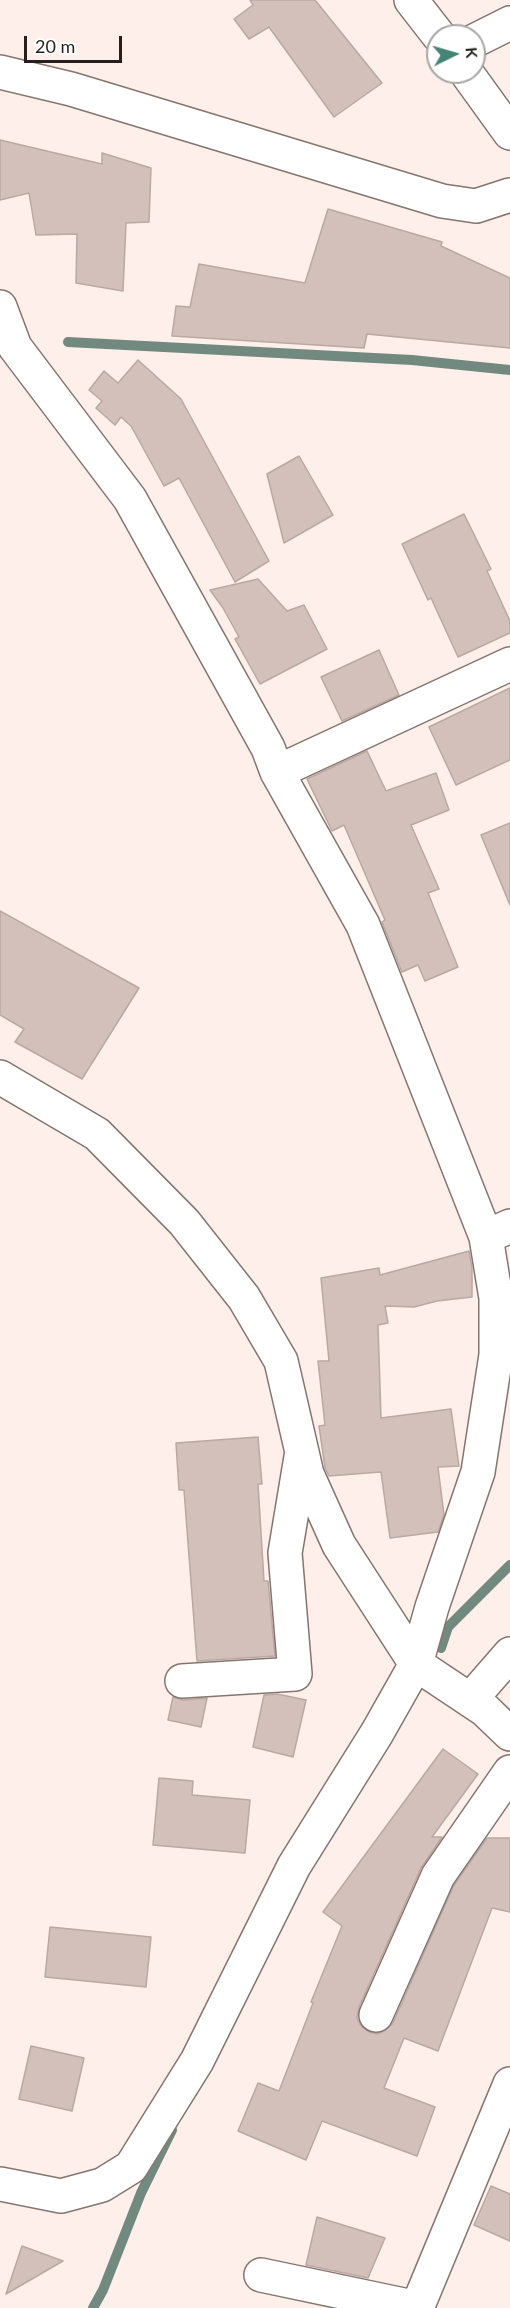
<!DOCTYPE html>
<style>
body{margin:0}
#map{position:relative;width:510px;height:2308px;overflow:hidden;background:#feefea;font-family:Lato,sans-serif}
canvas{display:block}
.north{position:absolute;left:426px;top:24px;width:60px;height:60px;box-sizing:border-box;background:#fff;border:2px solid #a8a5a5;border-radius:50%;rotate:85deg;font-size:16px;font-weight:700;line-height:24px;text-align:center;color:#261f1d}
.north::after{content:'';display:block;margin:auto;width:21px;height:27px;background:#448474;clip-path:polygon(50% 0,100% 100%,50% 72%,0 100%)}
.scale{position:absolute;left:24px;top:36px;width:98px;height:27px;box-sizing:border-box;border:3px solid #261f1d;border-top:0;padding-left:8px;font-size:18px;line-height:21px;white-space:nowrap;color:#261f1d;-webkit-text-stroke:4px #fff;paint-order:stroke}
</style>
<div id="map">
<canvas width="510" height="2308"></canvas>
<div class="north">K</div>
<div class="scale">20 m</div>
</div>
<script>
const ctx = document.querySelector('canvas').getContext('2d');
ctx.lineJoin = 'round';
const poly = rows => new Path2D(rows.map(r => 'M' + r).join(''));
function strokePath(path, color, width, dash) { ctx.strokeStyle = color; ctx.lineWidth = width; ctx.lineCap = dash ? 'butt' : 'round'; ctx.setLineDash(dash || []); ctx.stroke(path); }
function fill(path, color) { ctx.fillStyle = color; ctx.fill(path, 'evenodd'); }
const stream = poly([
 [68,342,412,360,510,370],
 [441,1648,448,1627,510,1565],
 [93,2308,103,2290,141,2193,172,2130]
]);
const building = poly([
 [250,0,315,0,382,83,334,117,269,27,249,39,234,19,253,5,250,0],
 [0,140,102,164,102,153,151,168,149,222,126,223,123,291,76,283,77,234,36,235,29,193,0,200,0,140],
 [328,209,442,242,441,246,510,278,510,348,367,334,364,348,172,336,176,306,190,307,199,264,305,283,328,209],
 [138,360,181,399,269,561,235,582,179,478,164,486,131,426,121,417,115,425,96,408,102,401,89,390,104,371,118,383,138,360],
 [299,456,333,515,284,543,267,474,299,456],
 [464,514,491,569,487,571,510,621,510,633,458,657,431,598,428,600,402,544,464,514],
 [258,579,287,611,304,605,327,649,260,684,235,639,239,637,223,608,210,590,258,579],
 [379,650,399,695,342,721,321,677,379,650],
 [510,688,510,760,456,785,429,727,510,688],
 [367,751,386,791,436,773,449,810,411,825,439,889,428,893,458,967,425,981,418,965,402,972,382,922,385,920,344,825,332,831,307,779,367,751],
 [510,823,510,905,481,835,510,823],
 [0,911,139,988,82,1079,15,1042,24,1029,0,1015,0,911],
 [469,1251,472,1268,472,1297,437,1301,414,1307,385,1306,388,1323,378,1325,381,1418,451,1409,459,1466,438,1467,444,1515,438,1532,390,1538,381,1472,329,1476,325,1468,319,1426,325,1425,318,1361,329,1361,321,1278,379,1268,380,1275,469,1251],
 [258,1437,262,1484,258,1484,264,1581,268,1581,275,1656,197,1661,184,1490,179,1490,176,1443,258,1437],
 [277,1694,306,1700,293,1757,253,1747,264,1695,277,1694],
 [173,1697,183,1700,207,1698,201,1727,168,1720,173,1697],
 [443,1749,478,1774,432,1837,442,1837,421,1868,359,2007,357,2018,361,2026,369,2032,377,2034,386,2030,393,2023,454,1885,487,1838,510,1838,510,1912,492,1908,438,2051,404,2038,384,2088,435,2107,417,2156,322,2121,306,2160,238,2131,258,2083,279,2091,313,2003,311,2002,342,1926,323,1912,443,1749],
 [159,1778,193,1781,192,1795,250,1800,245,1853,153,1845,159,1778],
 [50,1927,151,1937,146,1987,45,1977,50,1927],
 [31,2046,84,2058,72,2111,19,2099,31,2046],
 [491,2186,510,2194,510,2241,474,2225,491,2186],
 [317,2217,385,2238,368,2278,306,2265,317,2217],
 [22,2246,63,2261,6,2294,22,2246]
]);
const minor = poly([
 [411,0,439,36],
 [474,41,510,23],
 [0,72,71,89,442,201,476,206,510,195],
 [466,72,510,133],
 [0,307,15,347,130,499,268,748,277,772,363,925,486,1237,510,1226],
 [277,772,510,664],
 [0,1077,97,1134,184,1222,244,1298,281,1361,307,1474,339,1545,416,1664,485,1710,510,1734],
 [182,1681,295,1674,285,1553,301,1457],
 [470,1700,510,1654],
 [376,2015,438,1876,510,1772],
 [0,2184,61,2196,102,2185,131,2167,197,2061,294,1866,377,1733,416,1664,432,1607,478,1472,496,1355,496,1298,486,1237],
 [261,2275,418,2308],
 [417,2308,510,2084]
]);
strokePath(stream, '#728980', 10);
fill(building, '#d3c0ba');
strokePath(building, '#baa8a2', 1.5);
strokePath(minor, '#85756f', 36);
strokePath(minor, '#fff', 33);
</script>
